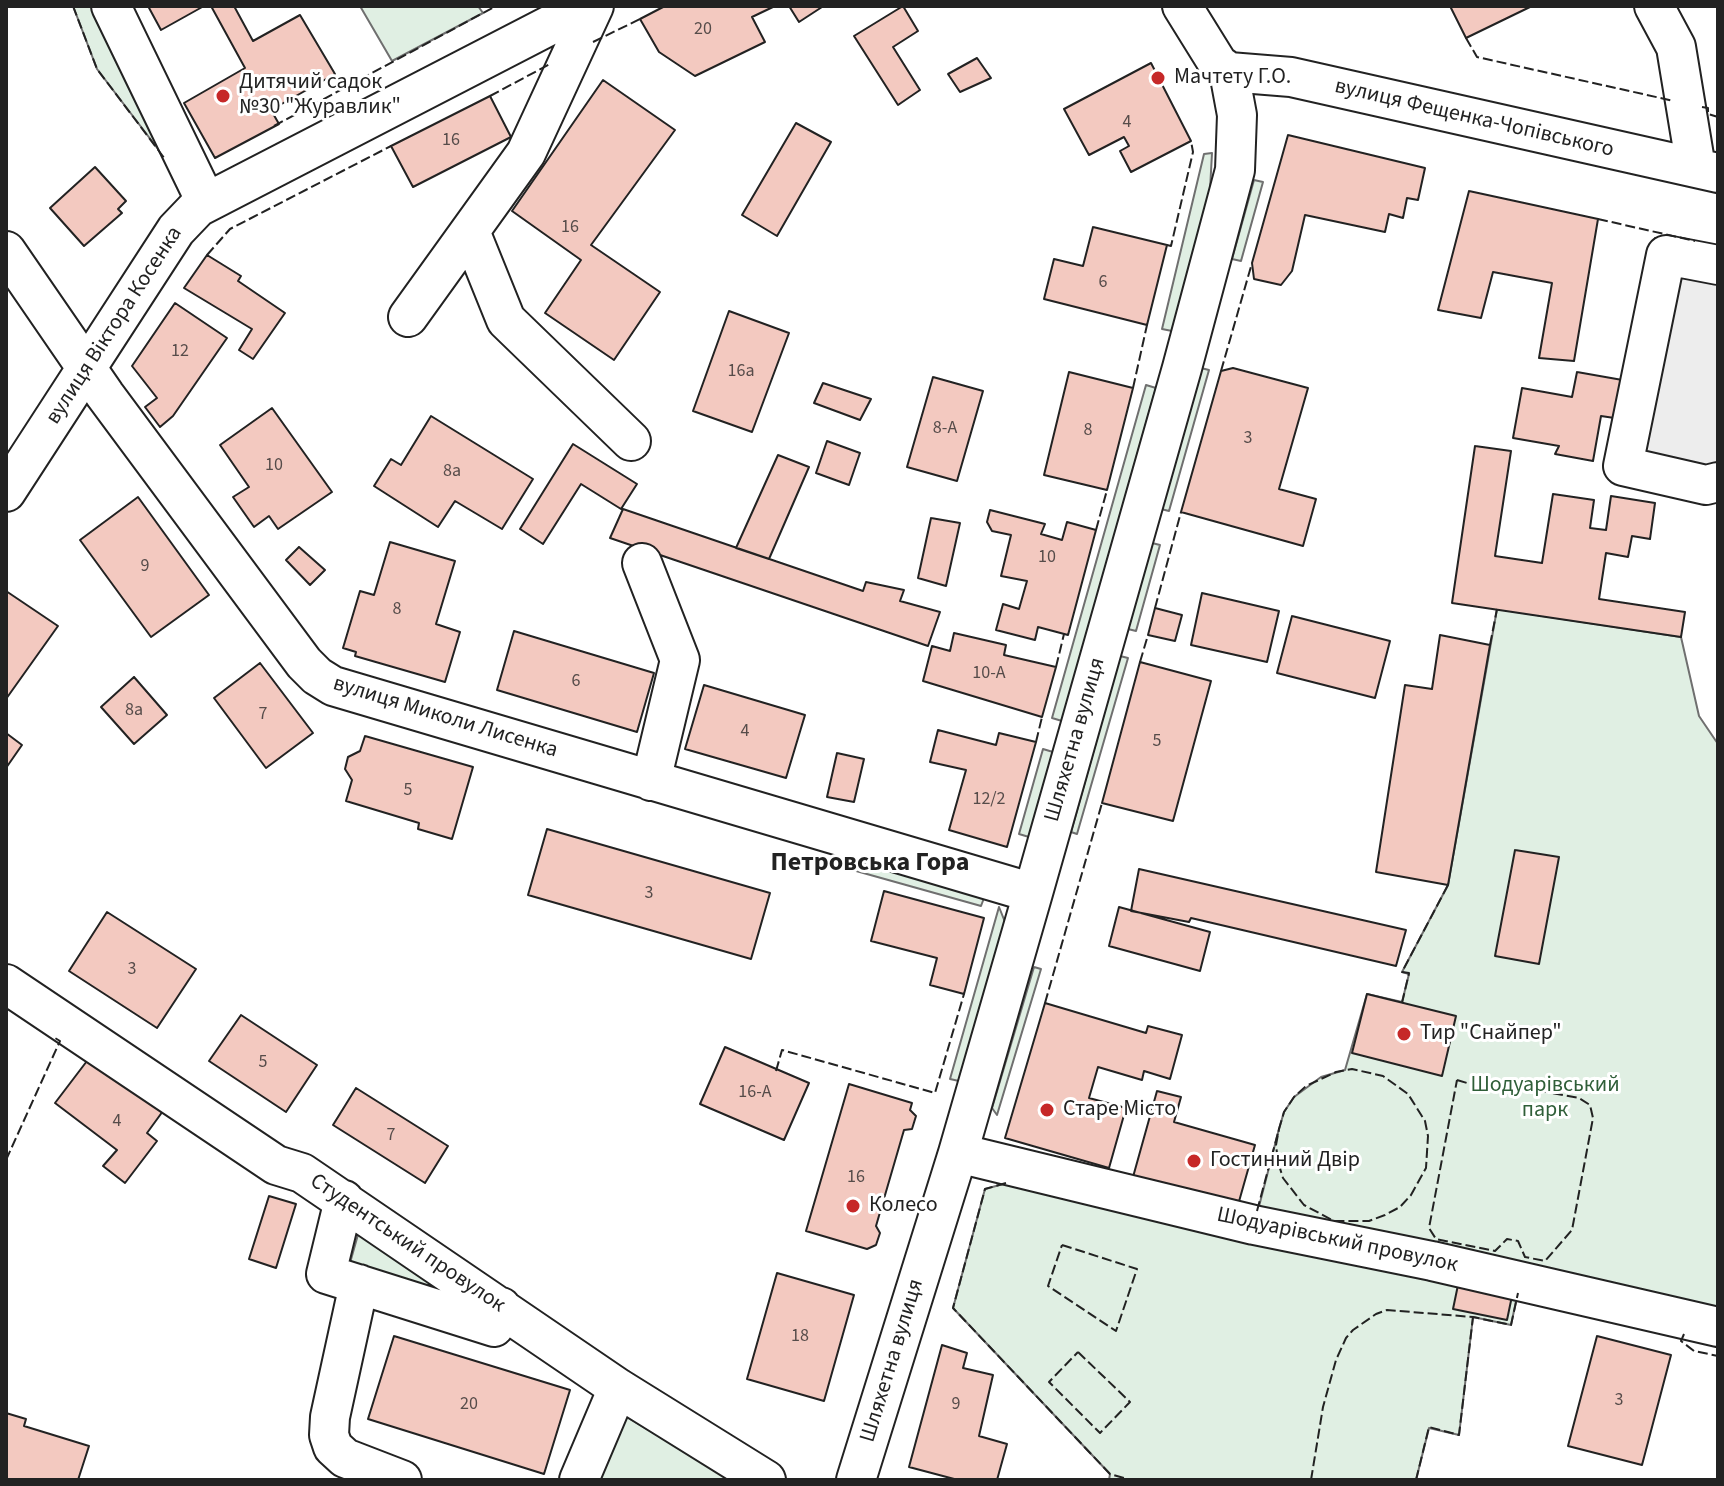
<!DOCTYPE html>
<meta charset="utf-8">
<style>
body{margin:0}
#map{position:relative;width:1724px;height:1486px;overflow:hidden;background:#fff;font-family:"Source Sans 3",sans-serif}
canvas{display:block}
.frame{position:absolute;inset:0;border:8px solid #222;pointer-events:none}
</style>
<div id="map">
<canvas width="1724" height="1486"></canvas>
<div class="frame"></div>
</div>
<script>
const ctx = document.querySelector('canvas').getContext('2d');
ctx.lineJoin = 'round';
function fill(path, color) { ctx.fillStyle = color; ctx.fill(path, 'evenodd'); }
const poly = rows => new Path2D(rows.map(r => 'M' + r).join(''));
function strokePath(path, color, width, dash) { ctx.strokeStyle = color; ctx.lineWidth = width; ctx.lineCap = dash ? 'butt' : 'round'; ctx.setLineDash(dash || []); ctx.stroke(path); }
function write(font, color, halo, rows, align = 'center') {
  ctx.font = font + ' "Source Sans 3",sans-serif'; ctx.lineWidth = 6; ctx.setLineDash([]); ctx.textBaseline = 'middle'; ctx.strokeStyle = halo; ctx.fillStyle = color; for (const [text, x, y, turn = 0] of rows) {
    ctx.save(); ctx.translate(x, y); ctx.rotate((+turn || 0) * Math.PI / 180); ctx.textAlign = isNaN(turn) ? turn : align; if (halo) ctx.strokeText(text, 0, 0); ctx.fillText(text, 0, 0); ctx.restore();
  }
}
const green = poly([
 [73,6,98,6,180,178,97,69,73,6],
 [360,6,478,6,483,13,392,61,360,6],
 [1212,153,1210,190,1172,331,1162,329,1204,154,1212,153],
 [1254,180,1263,182,1241,261,1232,259,1254,180],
 [1201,368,1209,370,1169,511,1161,509,1201,368],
 [1146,385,1156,388,1062,721,1052,718,1146,385],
 [1152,543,1160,545,1136,631,1128,629,1152,543],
 [1497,609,1681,637,1699,716,1718,744,1718,1315,1518,1292,1511,1325,1473,1317,1459,1435,1429,1428,1416,1480,1109,1480,1110,1474,953,1308,985,1189,1007,1183,1256,1218,1279,1129,1284,1112,1294,1097,1321,1077,1345,1070,1367,994,1402,1002,1409,974,1402,972,1448,885,1497,609],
 [1120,656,1128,658,1077,834,1071,832,1120,656],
 [1043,749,1053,752,1029,837,1019,834,1043,749],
 [851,858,984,898,981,906,849,869,851,858],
 [999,907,1005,922,959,1081,950,1079,999,907],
 [1034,967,1041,969,997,1115,992,1108,1034,967],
 [361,1224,466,1307,348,1270,361,1224],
 [625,1416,732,1480,590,1480,625,1416]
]);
const parking = poly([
 [1655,238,1718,251,1718,503,1607,475,1621,419,1655,238]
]);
const building = poly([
 [148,6,204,6,161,30,148,6],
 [211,6,234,6,253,41,300,15,335,74,271,110,279,124,215,158,184,103,245,68,211,6],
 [665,6,775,6,752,17,765,42,695,76,659,52,640,19,665,6],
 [789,6,822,6,822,7,799,22,789,6],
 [903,6,918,31,893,47,920,90,898,105,854,36,903,6],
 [1450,6,1532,6,1466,38,1450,6],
 [977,58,991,78,960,92,948,74,977,58],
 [1151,63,1191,141,1131,172,1120,151,1129,146,1124,137,1089,155,1064,109,1151,63],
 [603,80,675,130,591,245,660,292,614,360,545,313,581,260,512,211,603,80],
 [490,96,511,137,413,187,391,146,490,96],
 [796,123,831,142,777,236,742,215,796,123],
 [1288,135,1425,168,1418,200,1407,198,1403,218,1389,214,1385,232,1305,215,1292,271,1281,285,1254,279,1252,263,1288,135],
 [95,167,126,201,118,209,122,213,84,246,50,208,95,167],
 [1469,191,1598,219,1574,361,1539,358,1552,283,1493,272,1481,318,1438,310,1469,191],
 [1093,227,1167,245,1147,325,1044,299,1054,259,1083,266,1093,227],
 [207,255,241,276,238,281,285,313,253,359,239,350,252,329,184,288,207,255],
 [175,303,227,338,173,416,160,427,145,407,157,398,132,366,175,303],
 [729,311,789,333,752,432,693,411,729,311],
 [1233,368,1308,388,1279,489,1316,499,1303,546,1181,512,1221,371,1233,368],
 [1069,372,1133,388,1107,490,1044,475,1069,372],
 [1577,372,1628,381,1621,419,1601,416,1593,461,1555,454,1559,446,1513,438,1522,388,1572,397,1577,372],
 [933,377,983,391,957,481,907,467,933,377],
 [823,383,871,399,860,420,814,403,823,383],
 [272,408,332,492,278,529,269,516,254,527,233,497,249,487,220,445,272,408],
 [431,416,533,479,502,529,455,501,438,527,374,486,391,459,401,465,431,416],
 [827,441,860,453,849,485,816,473,827,441],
 [573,444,637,484,621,509,581,484,543,544,520,529,573,444],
 [1475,446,1511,451,1495,556,1542,563,1553,494,1594,500,1590,528,1606,530,1611,496,1655,503,1650,539,1632,536,1628,557,1606,553,1599,599,1685,612,1681,637,1452,603,1475,446],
 [778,455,809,467,769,559,736,548,778,455],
 [138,497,209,595,151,637,80,540,138,497],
 [623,509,863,591,866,582,904,590,900,601,940,612,928,646,610,538,623,509],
 [990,510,1045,524,1041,534,1062,540,1067,522,1096,530,1068,635,1038,627,1035,640,996,630,1003,604,1019,609,1027,581,1001,576,1011,535,992,531,987,522,990,510],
 [931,518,960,523,946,586,918,578,931,518],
 [390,542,455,561,436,624,460,632,445,682,355,656,356,652,343,648,360,591,374,595,390,542],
 [299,547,325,570,310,585,286,560,299,547],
 [6,591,58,626,6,699,6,591],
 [1202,593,1279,611,1267,662,1191,645,1202,593],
 [1155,608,1182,615,1175,641,1148,635,1155,608],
 [1292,616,1390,641,1375,698,1277,673,1292,616],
 [514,631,654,673,637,732,497,690,514,631],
 [954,633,1006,645,1004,655,1056,667,1042,717,923,681,932,646,950,651,954,633],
 [1440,635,1490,645,1448,885,1376,872,1405,685,1432,689,1440,635],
 [1140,662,1211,681,1173,821,1102,803,1140,662],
 [260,663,313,733,266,768,214,698,260,663],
 [134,677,167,715,134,744,101,707,134,677],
 [704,685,805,715,786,778,685,749,704,685],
 [938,730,996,745,999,733,1036,742,1007,847,949,830,966,770,930,762,938,730],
 [6,733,22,745,6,768,6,733],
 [365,736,473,767,452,839,418,829,419,823,346,801,352,780,345,769,348,757,360,751,365,736],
 [837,753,864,759,854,802,827,797,837,753],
 [547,829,770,893,751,959,528,895,547,829],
 [1515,850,1559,857,1539,964,1495,956,1515,850],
 [1139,869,1406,930,1396,966,1191,918,1189,922,1131,911,1139,869],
 [884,891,984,918,964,994,930,985,937,958,871,941,884,891],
 [1119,907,1210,932,1200,971,1109,946,1119,907],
 [107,912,196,969,157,1028,69,971,107,912],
 [1367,994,1456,1016,1442,1076,1352,1053,1367,994],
 [1045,1003,1146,1033,1148,1026,1182,1035,1170,1079,1144,1071,1142,1080,1098,1067,1089,1098,1126,1108,1109,1168,1005,1138,1045,1003],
 [241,1015,317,1065,286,1112,209,1061,241,1015],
 [725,1047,809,1083,784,1140,700,1104,725,1047],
 [90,1057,163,1111,147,1133,157,1141,125,1183,103,1166,117,1150,55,1103,90,1057],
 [849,1084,912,1103,910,1110,916,1116,912,1129,904,1130,876,1226,880,1233,876,1245,867,1249,806,1231,849,1084],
 [356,1088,448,1146,425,1183,333,1125,356,1088],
 [1157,1091,1181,1097,1174,1122,1255,1145,1238,1205,1133,1177,1157,1091],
 [269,1196,296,1204,276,1268,249,1259,269,1196],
 [777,1273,854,1295,824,1401,747,1379,777,1273],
 [1458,1285,1512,1296,1507,1320,1453,1309,1458,1285],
 [394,1336,570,1390,544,1474,368,1419,394,1336],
 [1597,1336,1671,1355,1642,1465,1568,1446,1597,1336],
 [942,1345,967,1353,963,1368,993,1375,979,1436,1007,1444,997,1480,958,1480,909,1467,942,1345],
 [6,1413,26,1419,24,1426,89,1446,78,1480,6,1480,6,1413]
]);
const minor = poly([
 [111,6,206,202],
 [1654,6,1676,47,1696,168],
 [1229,72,1291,77,1718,173],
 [470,231,506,320,631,441],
 [6,251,105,395,304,663,317,676,333,686,1033,893],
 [1718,265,1666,255,1623,466,1706,485,1718,482],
 [408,317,526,153,594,6],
 [6,492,176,230,198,207,587,6],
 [642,563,680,660,651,781],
 [6,984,276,1165,302,1173,618,1388,766,1480],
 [958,1153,1254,1225,1432,1261,1718,1327],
 [344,1200,326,1274,494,1327,501,1307],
 [359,1284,330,1417,329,1435,333,1447,345,1458,402,1480],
 [579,1480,618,1388],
 [856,1480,958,1153,1033,893,1182,368,1235,170,1237,115,1229,72,1218,64,1182,6]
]);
const fence = poly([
 [73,6,97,69,165,159],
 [1466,38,1477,57,1674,101],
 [593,42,640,19],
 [490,96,550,64],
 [1702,107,1708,108,1708,114,1718,117],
 [274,126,496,6],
 [1598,219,1695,241],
 [1167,245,1171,246,1193,152,1191,141],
 [207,255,230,229,391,146],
 [1221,371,1252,263],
 [1133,388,1147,325],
 [1096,530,1107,490],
 [1155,608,1181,512],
 [1490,645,1497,609],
 [1140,662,1148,635],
 [1056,667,1064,634],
 [1036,742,1042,717],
 [1045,1003,1102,803],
 [1402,1003,1409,973,1402,972,1448,885],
 [776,1071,782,1050,935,1093,964,994],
 [1457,1080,1467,1083,1479,1080,1579,1098,1590,1105,1593,1118,1572,1230,1545,1261,1525,1257,1518,1241,1507,1239,1495,1251,1436,1239,1429,1228,1457,1080],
 [6,1160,60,1041,55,1038],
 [1006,1183,985,1189,953,1308,1110,1474,1131,1480],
 [1257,1211,1279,1129,1284,1112,1294,1097,1306,1086,1336,1072,1352,1069,1383,1076,1408,1094,1425,1121,1428,1136,1426,1168,1411,1195,1400,1207,1385,1215,1369,1221,1334,1221,1304,1205,1283,1178,1278,1162,1276,1145,1279,1129],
 [1062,1245,1137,1269,1116,1331,1048,1286,1062,1245],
 [1684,1334,1681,1341,1694,1351,1718,1356],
 [1078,1352,1130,1402,1100,1433,1049,1382,1078,1352],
 [1311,1480,1323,1407,1336,1360,1346,1338,1353,1330,1376,1314,1387,1310,1473,1317,1511,1325,1518,1293],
 [1416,1480,1429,1427,1459,1435,1473,1317]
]);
const markers = [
 [1158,78,8,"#c62828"],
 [223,96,8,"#c62828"],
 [1404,1034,8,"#c62828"],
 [1047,1110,8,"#c62828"],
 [1194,1161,8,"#c62828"],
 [853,1206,8,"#c62828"]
];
const numberNames = [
 ["20",703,30],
 ["4",1127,123],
 ["16",451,141],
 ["16",570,228],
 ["6",1103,283],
 ["12",180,352],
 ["16а",741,372],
 ["8-А",945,429],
 ["8",1088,431],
 ["3",1248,439],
 ["10",274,466],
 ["8а",452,472],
 ["10",1047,558],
 ["9",145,567],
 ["8",397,610],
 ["10-А",989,674],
 ["6",576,682],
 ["8а",134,711],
 ["7",263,715],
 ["4",745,732],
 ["5",1157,742],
 ["5",408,791],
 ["12/2",989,800],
 ["3",649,894],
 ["3",132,970],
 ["5",263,1063],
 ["16-А",755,1093],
 ["4",117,1122],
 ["7",391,1136],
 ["16",856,1178],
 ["18",800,1337],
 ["3",1619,1401],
 ["20",469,1405],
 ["9",956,1405]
];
const poiNames = [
 ["Мачтету Г.О.",1174,78],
 ["Дитячий садок",239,83],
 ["№30 \"Журавлик\"",239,108],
 ["Тир \"Снайпер\"",1420,1034],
 ["Старе Місто",1063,1110],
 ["Гостинний Двір",1210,1161],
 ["Колесо",869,1206]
];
const streetNames = [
 ["вулиця Фещенка-Чопівського",1474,119,13],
 ["вулиця Віктора Косенка",115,326,-57],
 ["вулиця Миколи Лисенка",445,718,17],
 ["Шляхетна вулиця",1076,740,-74],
 ["Шодуарівський провулок",1337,1241,12],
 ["Студентський провулок",407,1244,34],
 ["Шляхетна вулиця",893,1361,-73]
];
const parkNames = [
 ["Шодуарівський",1545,1086],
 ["парк",1545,1111]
];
const quarterNames = [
 ["Петровська Гора",870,864]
];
fill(green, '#e0efe3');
strokePath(green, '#6f6f6f', 2);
fill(parking, '#ededed');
strokePath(parking, '#6f6f6f', 2);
fill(building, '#f3c9c0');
strokePath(building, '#222', 2);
strokePath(minor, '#222', 42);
strokePath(minor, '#fff', 38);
strokePath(fence, '#222', 2, [10, 4]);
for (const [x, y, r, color] of markers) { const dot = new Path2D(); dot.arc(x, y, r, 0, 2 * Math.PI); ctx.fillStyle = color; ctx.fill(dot); strokePath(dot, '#fff', 3); }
write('18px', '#564c4a', null, numberNames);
write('22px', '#222', '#fff', poiNames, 'left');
write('22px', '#222', '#fff', streetNames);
write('22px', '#2f5e38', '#fff', parkNames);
write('bold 26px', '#222', '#fff', quarterNames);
</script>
